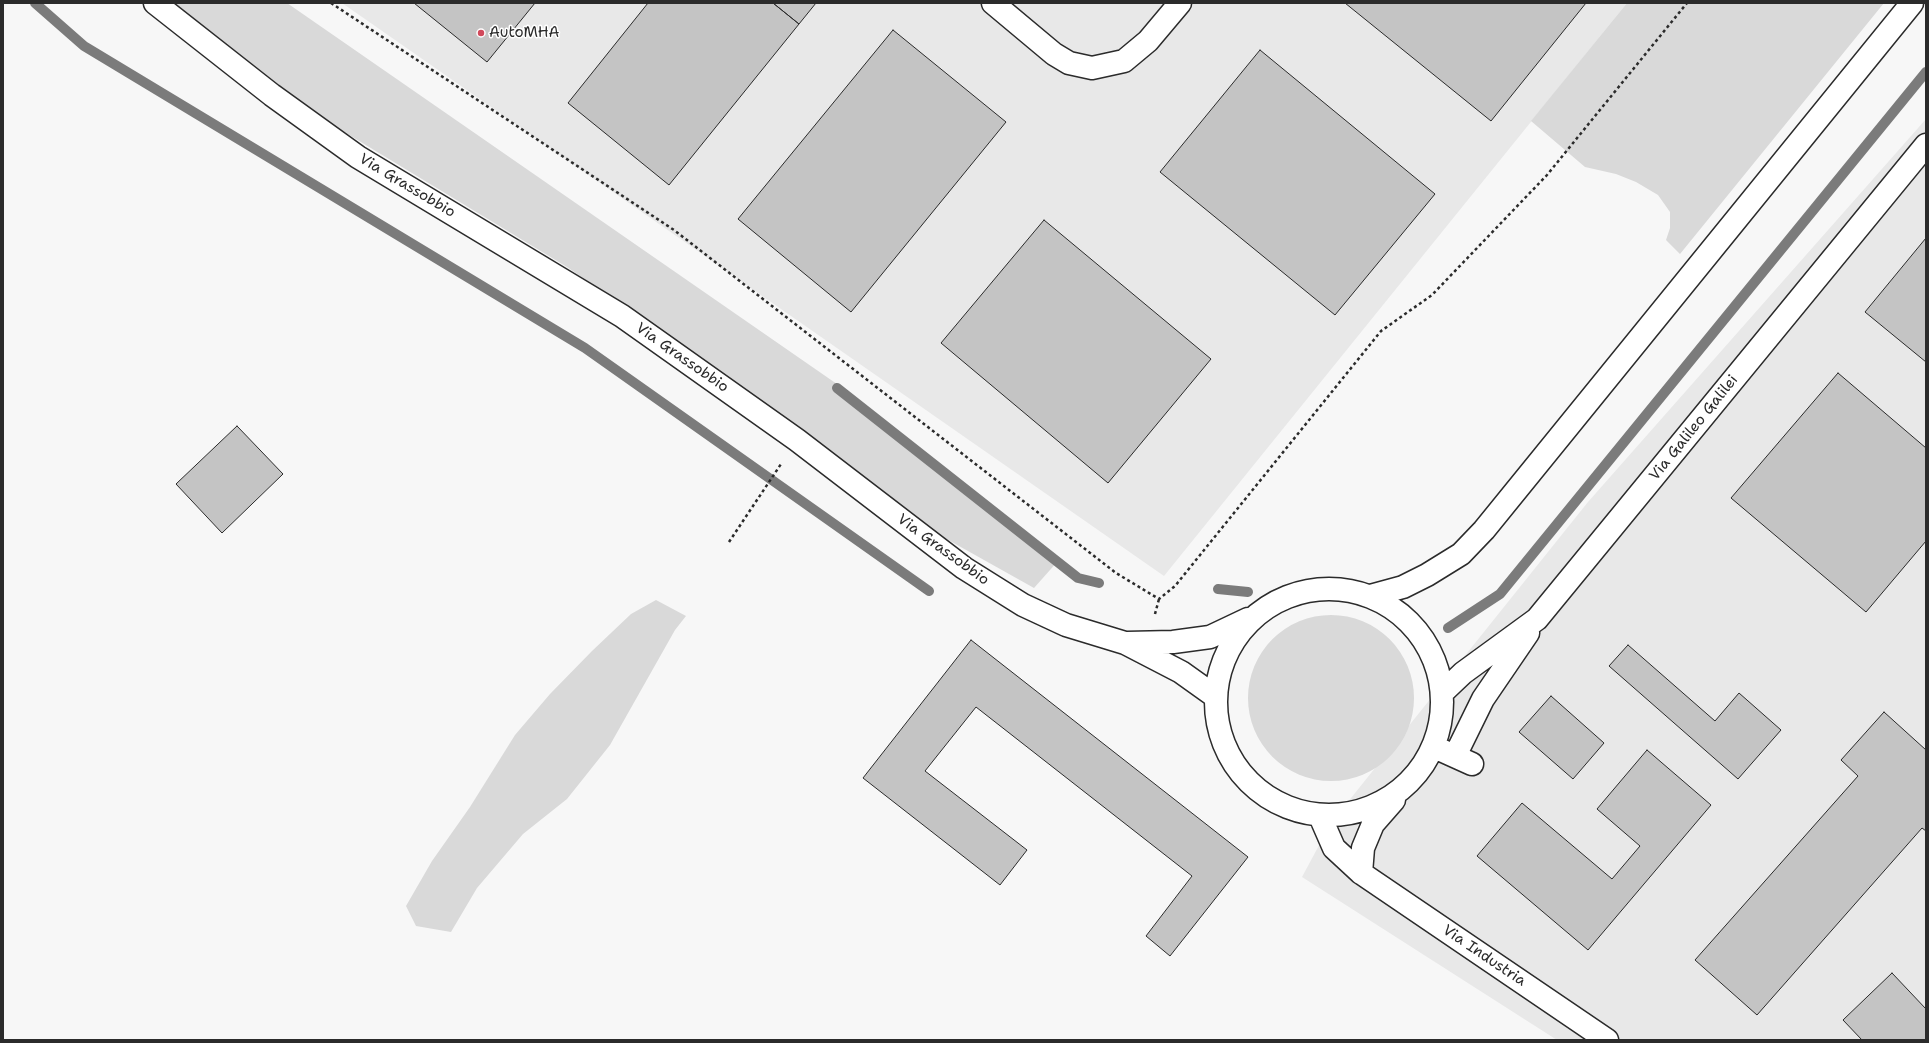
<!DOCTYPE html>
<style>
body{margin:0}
#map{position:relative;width:1929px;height:1043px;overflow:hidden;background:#f7f7f7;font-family:"Shantell Sans",sans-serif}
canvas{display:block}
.frame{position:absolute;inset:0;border:4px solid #2b2b2b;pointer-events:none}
</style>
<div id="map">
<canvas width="1929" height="1043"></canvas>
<div class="frame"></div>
</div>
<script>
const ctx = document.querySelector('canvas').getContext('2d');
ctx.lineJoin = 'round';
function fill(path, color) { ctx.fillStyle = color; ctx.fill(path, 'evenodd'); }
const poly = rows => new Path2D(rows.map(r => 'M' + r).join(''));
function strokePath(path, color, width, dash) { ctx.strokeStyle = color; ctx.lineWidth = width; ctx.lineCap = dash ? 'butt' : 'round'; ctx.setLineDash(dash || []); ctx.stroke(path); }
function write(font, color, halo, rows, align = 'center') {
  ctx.font = font + ' "Shantell Sans",sans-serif'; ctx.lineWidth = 3; ctx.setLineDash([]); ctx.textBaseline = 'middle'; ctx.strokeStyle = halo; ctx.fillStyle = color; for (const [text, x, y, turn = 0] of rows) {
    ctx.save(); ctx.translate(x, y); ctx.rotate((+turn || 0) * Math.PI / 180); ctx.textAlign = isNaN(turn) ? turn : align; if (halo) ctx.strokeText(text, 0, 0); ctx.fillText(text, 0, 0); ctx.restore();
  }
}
const built = poly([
 [342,3,1627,3,1164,576],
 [1926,119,1926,1040,1557,1040,1302,877,1331,823,1588,502]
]);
const green = poly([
 [171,3,287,3,847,391,1058,561,1034,588,934,532,801,428,567,267,285,96],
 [1627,3,1884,3,1680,254,1666,240,1670,228,1670,212,1658,195,1636,182,1616,174,1585,167,1531,121],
 [656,600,686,616,675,630,610,745,567,799,523,834,477,888,451,932,416,926,406,906,432,861,470,807,515,735,550,694,592,651,631,614],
 '1248 698a83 83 0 1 1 166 0a83 83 0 1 1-166 0Z'
]);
const stream = poly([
 [35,3,84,46,585,348,929,591],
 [837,388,1078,578,1099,583],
 [1218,589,1248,592],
 [1448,628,1500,594,1926,72]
]);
const building = poly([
 [414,3,535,3,487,62,414,3],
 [648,3,773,3,799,24,669,185,568,103,648,3],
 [773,3,816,3,799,24,773,3],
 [1345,3,1586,3,1491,121,1345,3],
 [893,30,1006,122,851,312,738,219,893,30],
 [1260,50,1435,194,1335,315,1160,172,1260,50],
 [1044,220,1211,359,1108,483,941,343,1044,220],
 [1926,238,1926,362,1865,312,1926,238],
 [1838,373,1926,448,1926,541,1866,612,1731,498,1838,373],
 [237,426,283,474,222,533,176,484,237,426],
 [971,640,1248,857,1170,956,1146,936,1192,876,976,707,925,771,1027,850,1000,885,863,778,971,640],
 [1628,645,1715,721,1739,693,1781,730,1738,779,1609,666,1628,645],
 [1551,696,1604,743,1573,779,1519,732,1551,696],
 [1884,712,1926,750,1926,831,1922,828,1757,1015,1695,960,1858,776,1841,760,1884,712],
 [1647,750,1711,805,1588,950,1477,856,1522,803,1612,879,1640,846,1597,809,1647,750],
 [1892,973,1926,1009,1926,1040,1862,1040,1843,1020,1892,973]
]);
const path = poly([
 [331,3,674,230,1116,573,1159,599,1175,586,1381,331,1432,295,1547,175,1687,3],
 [729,542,781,464],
 [1155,614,1159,599]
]);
const minor = poly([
 [155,3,272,95,358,157,622,316,797,440,964,568,1023,605,1066,625,1125,643,1181,672,1216,697],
 [993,3,1054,54,1069,63,1092,68,1124,61,1148,41,1180,3],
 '1216 702a113 113 0 1 1 226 0a113 113 0 1 1-226 0Z',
 [1370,596,1403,587,1427,575,1461,554,1484,530,1912,3],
 [1127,643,1173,642,1210,637,1248,619],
 [1443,692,1463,673,1537,619,1926,145],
 [1441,750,1472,764],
 [1455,756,1483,699,1528,633],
 [1320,816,1334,848,1361,873,1607,1040],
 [1361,873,1363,848,1373,824,1394,800]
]);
const markers = [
 [481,33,4,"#d1495b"]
];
const poiNames = [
 ["AutoMHA",489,33]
];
const streetNames = [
 ["Via Grassobbio",407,186,31],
 ["Via Grassobbio",682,358,35],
 ["Via Galileo Galilei",1694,428,-51],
 ["Via Grassobbio",943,550,36],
 ["Via Industria",1484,956,34]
];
fill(built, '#e8e8e8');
fill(green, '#d9d9d9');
strokePath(stream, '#7b7b7b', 10);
fill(building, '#c4c4c4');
strokePath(building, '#2b2b2b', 1);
strokePath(minor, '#2b2b2b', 25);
strokePath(path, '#2b2b2b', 2.5, [3, 3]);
strokePath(minor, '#fff', 22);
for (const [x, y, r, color] of markers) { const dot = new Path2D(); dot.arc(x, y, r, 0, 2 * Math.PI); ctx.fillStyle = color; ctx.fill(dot); strokePath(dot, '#fff', 1.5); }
write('15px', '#2b2b2b', '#fff', poiNames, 'left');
write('15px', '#2b2b2b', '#fff', streetNames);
</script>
